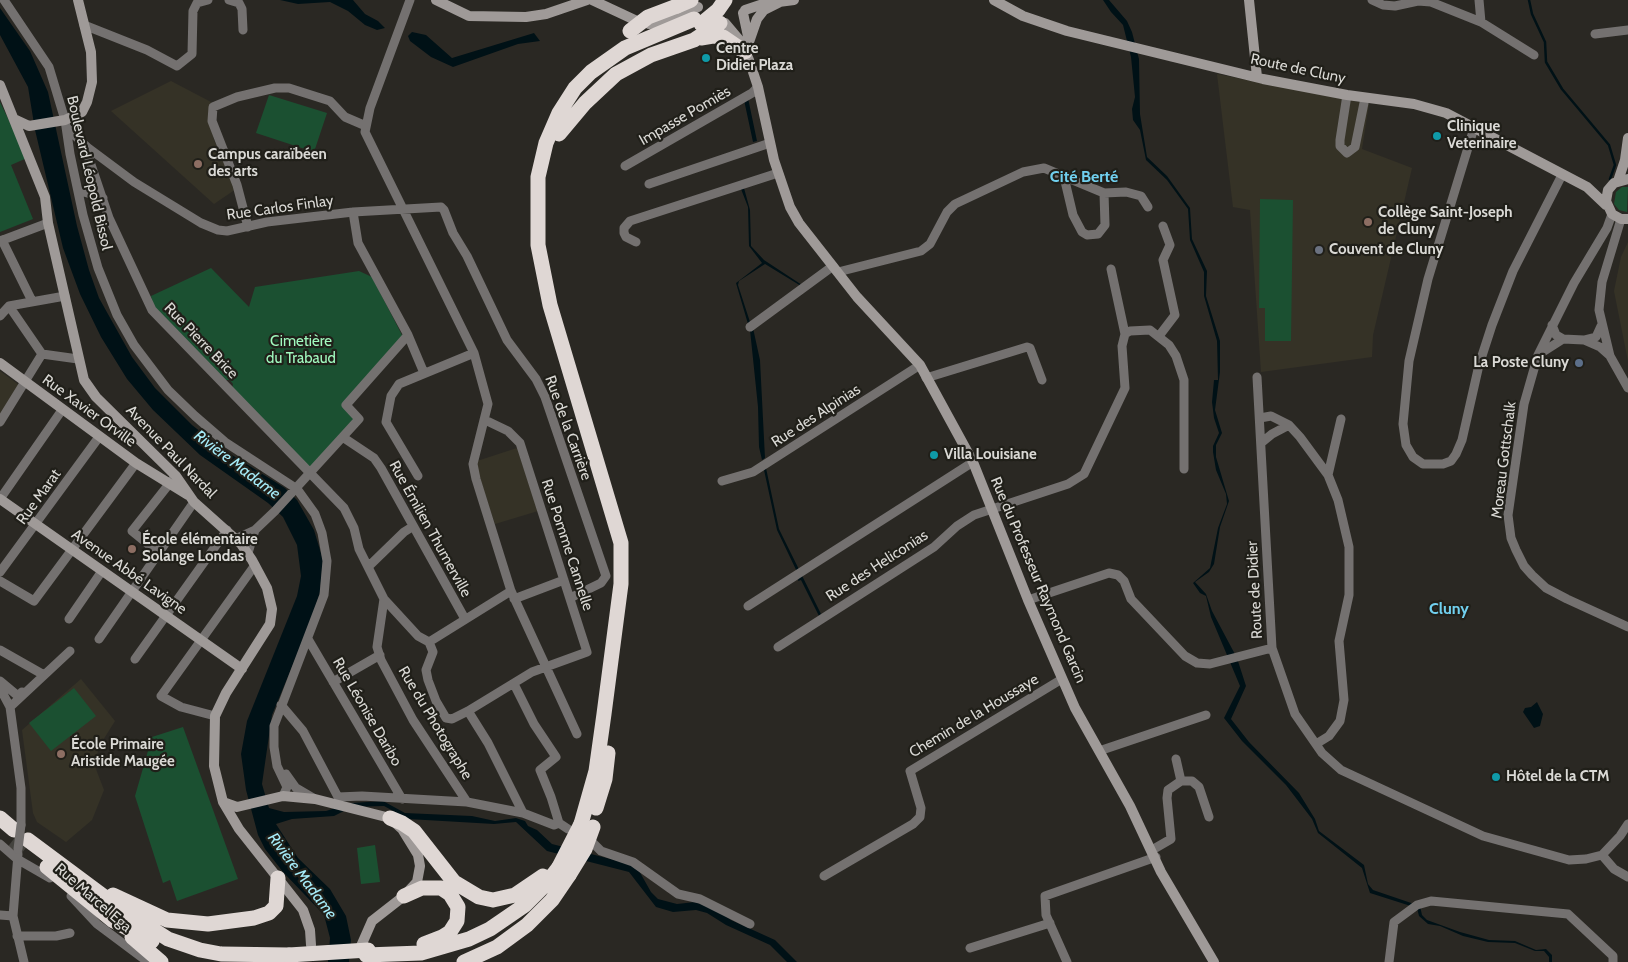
<!DOCTYPE html>
<meta charset="utf-8">
<style>
body{margin:0}
canvas{display:block;background:#2a2823}
</style>
<canvas width="1628" height="962"></canvas>
<script>
const ctx = document.querySelector('canvas').getContext('2d');
ctx.lineJoin = 'round';
function fill(path, color) { ctx.fillStyle = color; ctx.fill(path, 'evenodd'); }
const poly = rows => new Path2D(rows.map(r => 'M' + r).join(''));
function strokePath(path, color, width, dash) { ctx.strokeStyle = color; ctx.lineWidth = width; ctx.lineCap = dash ? 'butt' : 'round'; ctx.setLineDash(dash || []); ctx.stroke(path); }
function write(font, color, halo, rows, align = 'center') {
  ctx.font = font + ' Cabin,sans-serif'; ctx.lineWidth = 4.5; ctx.setLineDash([]); ctx.textBaseline = 'middle'; ctx.strokeStyle = halo; ctx.fillStyle = color; for (const [text, x, y, turn = 0] of rows) {
    ctx.save(); ctx.translate(x, y); ctx.rotate((+turn || 0) * Math.PI / 180); ctx.textAlign = isNaN(turn) ? turn : align; if (halo) ctx.strokeText(text, 0, 0); ctx.fillText(text, 0, 0); ctx.restore();
  }
}
const built = poly([
 [1217,74,1369,104,1362,149,1412,168,1373,335,1372,357,1261,372,1250,210,1233,207],
 [171,81,211,102,208,115,214,140,236,189,214,204,111,111],
 [1628,242,1628,361,1614,291,1621,257],
 [0,371,19,385,0,416],
 [517,448,538,511,495,524,474,462],
 [81,679,115,721,100,745,94,764,104,790,92,820,66,842,37,822,33,813,22,730]
]);
const green = poly([
 [269,95,327,113,314,152,256,133],
 [0,102,27,158,11,165,33,219,0,232],
 [1622,187,1628,187,1627,212,1619,210,1614,204,1616,192],
 [1260,199,1293,200,1291,341,1265,341,1265,308,1259,308],
 [211,268,249,307,255,287,359,271,372,277,403,337,344,405,356,419,311,470,232,389,233,384,230,380,223,380,154,307,151,296],
 [74,688,96,716,51,751,29,723],
 [183,727,238,879,177,901,170,880,163,883,135,796,152,737],
 [375,845,380,882,361,884,357,848]
]);
const water = poly([
 [280,0,353,0,365,14,378,21,385,28,377,30,365,25,348,11,330,2,298,4],
 [1103,0,1109,0,1127,21,1132,32,1139,59,1140,114,1147,157,1167,176,1190,208,1192,239,1207,271,1206,296,1220,341,1220,372,1215,410,1222,433,1216,445,1216,457,1229,501,1220,527,1214,564,1209,572,1195,582,1206,594,1212,611,1237,658,1246,686,1231,719,1249,742,1299,793,1315,819,1319,831,1364,865,1368,884,1373,890,1420,906,1422,915,1427,920,1460,932,1489,940,1515,941,1536,950,1546,949,1552,955,1552,962,1549,962,1549,957,1544,951,1535,951,1515,943,1488,942,1463,936,1440,926,1428,924,1419,916,1417,908,1370,893,1362,868,1318,833,1312,819,1286,785,1242,741,1224,718,1240,686,1211,617,1206,596,1200,593,1193,583,1210,568,1218,528,1227,504,1226,494,1216,470,1213,452,1213,446,1219,433,1214,418,1212,402,1214,380,1218,380,1217,341,1204,296,1204,272,1190,240,1188,209,1167,180,1146,160,1140,130,1133,120,1132,109,1135,97,1131,57,1123,25,1111,12],
 [0,8,30,51,48,92,77,226,89,270,99,298,132,357,155,388,192,425,224,450,285,488,297,500,314,530,323,560,320,592,311,621,272,715,262,784,269,808,284,812,326,811,351,803,383,801,405,813,472,816,495,821,516,818,525,821,528,826,537,830,552,844,630,864,638,869,651,892,658,899,677,904,695,902,718,911,731,920,775,940,797,962,787,962,770,945,726,925,707,913,696,910,673,912,656,907,629,872,547,851,516,822,494,824,408,819,384,806,352,807,334,816,292,819,276,824,298,858,330,889,346,916,351,940,349,962,328,962,330,938,324,915,283,872,265,849,258,835,246,790,241,754,247,721,297,596,301,576,297,545,283,517,268,503,200,455,153,410,127,379,101,337,80,294,63,248,35,130,28,87,0,35],
 [412,32,426,35,452,58,534,33,540,41,518,44,453,67,431,57,410,41,408,36],
 [748,98,757,141,753,142,744,100],
 [744,188,750,210,751,246,764,260,802,285,801,286,765,264,739,281,738,285,750,322,748,324,736,283,762,263,749,246,748,207,741,189],
 [753,328,760,360,765,458,762,460,759,447,758,407,750,330],
 [766,468,779,529,821,614,819,616,801,580,798,581,799,576,777,530,764,470],
 [1537,702,1543,714,1540,726,1534,728,1523,712,1525,708,1531,707]
]);
const stream = poly([
 [1529,0,1532,14,1545,42,1546,62,1562,89,1609,145,1615,165,1610,179]
]);
const highwayTunnel = poly([
 [13,840,26,850]
]);
const street = poly([
 [4,0,49,67,65,120,70,154,83,215,98,268,117,315,134,345,168,390,195,416,225,442,297,489,315,514,322,533,327,561,324,595,274,726,274,747,277,766,287,787,283,796],
 [229,0,239,3,242,9,243,30],
 [410,0,370,108,365,132,474,353,488,404,473,464,476,479,511,591,577,734],
 [1372,0,1383,5,1395,6,1418,1,1431,2,1481,22,1534,55],
 [1479,0,1481,22],
 [84,25,147,50,177,66,192,54,193,11,197,3,208,0],
 [1595,34,1628,30],
 [1347,95,1340,140,1340,146,1347,153,1355,147,1365,98],
 [66,127,87,147,134,182,201,223,218,230,227,231,267,222,353,212,441,207,444,210,453,233,467,256,507,340,536,379,545,397,606,576,601,583,570,598],
 [1474,128,1428,279,1409,361,1403,424,1406,445,1413,457,1423,464,1443,464,1451,461,1456,454,1462,440,1479,365,1492,325,1513,271,1562,175],
 [87,147,86,150,109,218,152,310,344,508,354,528,359,549,384,599,418,636,429,642],
 [625,166,752,93,758,87],
 [1064,177,1073,215,1082,232,1087,235,1098,234,1105,225,1104,193],
 [649,184,770,143],
 [78,190,103,198],
 [353,212,358,243,408,335,424,373],
 [1612,214,1607,228,1574,283,1538,355,1524,404,1508,515,1511,538,1516,550,1524,566,1532,575,1546,588,1567,599,1628,627],
 [1621,219,1602,282,1599,310,1610,356,1628,388],
 [248,227,237,185,212,121,213,107,237,97,275,88,289,88,330,101,345,117,366,126],
 [2,240,32,301],
 [0,241,48,223],
 [636,242,626,237,624,233,624,228,630,221,778,173],
 [1111,269,1125,334],
 [838,272,921,251,930,244,947,212,955,204,1023,172,1044,168,1104,193,1126,192,1141,196,1148,207],
 [9,306,42,354],
 [0,316,9,306,65,296],
 [1552,325,1556,335,1563,339,1584,340,1596,337,1601,326],
 [750,327,833,266],
 [1159,336,1175,315,1163,260,1170,245,1163,226],
 [1584,340,1600,347,1609,355],
 [1538,355,1563,339],
 [1257,377,1272,648,1295,714,1322,753,1341,770,1483,836,1569,860,1586,859,1602,855,1620,836,1628,824],
 [926,378,1027,347,1030,348,1042,380],
 [1260,418,1271,416,1289,425,1300,437,1328,475,1338,500,1349,547,1349,595,1339,641,1344,700,1340,721,1329,736,1316,744],
 [0,422,42,354,78,359],
 [344,438,374,458,381,468,465,619],
 [1261,443,1272,434,1289,425],
 [1328,475,1341,419],
 [418,476,386,422,391,396,399,384,474,353],
 [722,481,753,472,920,365],
 [0,499,62,410],
 [235,539,255,530,275,511,359,419,346,405,408,335],
 [159,553,132,531,173,479],
 [248,553,255,530],
 [369,566,404,532,412,527],
 [0,572,99,437],
 [0,581,34,601,136,463],
 [384,599,377,647,381,660,413,720,467,802],
 [514,599,564,580],
 [1028,600,1109,573,1118,575,1124,581,1131,599,1185,656,1197,663,1210,664,1272,648],
 [748,606,973,462],
 [69,619,102,571],
 [99,639,194,502],
 [308,639,402,799],
 [429,642,433,652,426,670,428,680,436,701,446,718,452,719,468,711,532,672,587,652,520,443,508,431,485,420],
 [429,642,511,591],
 [778,647,934,547,957,526,974,515,1068,484,1084,474,1125,388,1122,346,1125,334,1130,331,1150,330,1169,345,1176,356,1184,380,1184,469],
 [0,650,44,675],
 [135,659,227,530],
 [0,681,18,696,22,692],
 [333,682,380,655],
 [514,684,534,724,556,757,540,770,551,797,559,823],
 [0,688,10,707,21,788,21,825],
 [281,705,303,731,338,797,362,796,467,802,523,813,554,825,559,823,568,829],
 [10,707,70,651],
 [468,711,488,743,523,813],
 [215,716,181,707,161,696,255,565],
 [1099,751,1206,715],
 [286,774,296,788,313,798],
 [1181,781,1192,781,1199,787,1209,817],
 [593,843,601,851,633,862,678,894,700,899,750,924],
 [0,844,17,859,50,878],
 [1152,850,1171,839,1167,798,1168,790,1181,781,1176,759],
 [18,854,13,916,24,962],
 [1602,855,1614,869,1628,877],
 [824,876,913,824,920,817,921,808,910,771,1062,679],
 [71,896,97,924,148,962],
 [0,915,13,916],
 [17,936,56,936,70,933],
 [970,948,1050,923],
 [1067,962,1046,915,1045,896,1156,857],
 [1389,962,1394,922,1417,905,1431,901,1568,914,1613,956,1613,962]
]);
const secondary = poly([
 [436,0,469,16,526,17,546,14,587,0],
 [592,0,637,21],
 [994,0,1023,16,1067,31,1263,79,1347,95,1414,104,1446,113,1587,187,1606,205],
 [1249,0,1257,77],
 [745,10,763,4,794,0],
 [743,13,749,41],
 [725,23,741,42,749,60,758,87,774,160,790,207,799,223,857,297,920,365,973,462,1028,600,1075,708,1130,806,1161,872,1214,962],
 [649,24,665,23,698,7],
 [749,42,757,19,764,10,780,2],
 [0,85,45,197,48,223,84,380,96,397,176,476,194,502,241,544,252,560,267,588,272,609,270,624,226,693,215,716,214,766,223,802,239,829,303,910,310,930,311,945],
 [14,119,29,126,65,120,82,112,87,102,92,82,91,52,78,0],
 [1628,179,1614,183,1608,190,1606,201,1612,214,1621,219,1628,219],
 [1618,181,1625,160,1628,138],
 [0,363,136,463,188,495],
 [0,499,242,669],
 [223,802,237,807,283,796,315,799,390,818,402,829,418,855,420,866,417,882,404,896,372,921,361,946]
]);
const highway = poly([
 [677,6,691,0],
 [701,38,713,36,723,37,745,52],
 [559,134,585,103,616,74,651,55,694,40,720,23],
 [596,808,605,779,608,753],
 [0,818,14,830],
 [390,818,402,823,414,831,454,882,479,897,493,900,515,895,543,876],
 [581,824,596,771,604,714,621,584,621,543,550,305,538,245,538,177,546,143,559,113,575,88,591,72,625,48,694,19],
 [28,840,118,907,168,939,200,950,221,954,289,955],
 [47,867,112,920,152,941],
 [113,895,167,920,208,924,254,918,269,913,276,906,278,878],
 [404,896,422,888,441,888,450,894,458,907,457,921,450,932,442,937,424,944],
 [132,937,161,962],
 [366,955,421,953,469,939,490,929,525,905,545,885,559,867],
 [464,962,497,947,527,925,552,900,569,875]
]);
const streetBridge = poly([
 [18,849,21,825]
]);
const highwayBridge = poly([
 [701,24,718,10,725,0],
 [630,31,648,17,677,6],
 [559,867,581,824],
 [569,875,585,849,593,827],
 [289,955,368,950]
]);
const markers = [
 [706,58,5,"#0f9aa8"],
 [1437,136,5,"#0f9aa8"],
 [198,164,5,"#8d6e63"],
 [1368,222,5,"#8d6e63"],
 [1319,250,5,"#6b7280"],
 [1579,363,5,"#5c6f8a"],
 [934,455,5,"#0f9aa8"],
 [132,549,5,"#8d6e63"],
 [61,754,5,"#8d6e63"],
 [1496,777,5,"#0f9aa8"]
];
const poiNames = [
 ["Centre",716,49],
 ["Didier Plaza",716,66],
 ["Clinique",1447,127],
 ["Veterinaire",1447,144],
 ["Campus caraïbéen",208,155],
 ["des arts",208,172],
 ["Collège Saint-Joseph",1378,213],
 ["de Cluny",1378,230],
 ["Couvent de Cluny",1329,250],
 ["La Poste Cluny",1569,363,"right"],
 ["Villa Louisiane",944,455],
 ["École élémentaire",142,540],
 ["Solange Londas",142,557],
 ["École Primaire",71,745],
 ["Aristide Maugée",71,762],
 ["Hôtel de la CTM",1506,777]
];
const streetNames = [
 ["Route de Cluny",1298,69,12],
 ["Impasse Pomiès",685,116,-30],
 ["Boulevard Léopold Bissol",89,173,77],
 ["Rue Carlos Finlay",280,208,-8],
 ["Rue Pierre Brice",201,341,46],
 ["Rue Xavier Orville",89,411,36],
 ["Rue des Alpinias",816,416,-33],
 ["Rue de la Carrière",568,428,70],
 ["Avenue Paul Nardal",171,452,46],
 ["Moreau Gottschalk",1504,460,-83],
 ["Rue Marat",39,497,-54],
 ["Rue Émilien Thumerville",430,529,61],
 ["Rue Pomme Cannelle",567,545,72],
 ["Rue des Heliconias",877,566,-33],
 ["Avenue Abbé Lavigne",129,572,35],
 ["Rue du Professeur Raymond Garcin",1038,580,67],
 ["Route de Didier",1255,590,-93],
 ["Rue Léonise Daribo",367,712,60],
 ["Chemin de la Houssaye",974,716,-31],
 ["Rue du Photographe",435,723,59],
 ["Rue Marcel Ega",93,898,41]
];
const parkNames = [
 ["Cimetière",301,342],
 ["du Trabaud",301,359]
];
const neighbourhoodNames = [
 ["Cité Berté",1084,177],
 ["Cluny",1449,609]
];
const waterNames = [
 ["Rivière Madame",237,465,37],
 ["Rivière Madame",302,876,53]
];
fill(built, '#353226');
fill(green, '#1b5031');
fill(water, '#001116');
strokePath(stream, '#001116', 2.5);
strokePath(highwayTunnel, '#44433e', 15, [15, 8]);
strokePath(street, '#747170', 9);
strokePath(secondary, '#9f9a98', 10);
strokePath(highway, '#dfd7d4', 15);
strokePath(streetBridge, '#747170', 9);
strokePath(highwayBridge, '#dfd7d4', 15);
for (const [x, y, r, color] of markers) { const dot = new Path2D(); dot.arc(x, y, r, 0, 2 * Math.PI); ctx.fillStyle = color; ctx.fill(dot); strokePath(dot, '#201f19', 2); }
write('bold 15px', '#dad9d5', '#201f19', poiNames, 'left');
write('15px', '#dad9d5', '#201f19', streetNames);
write('15px', '#a1fabf', '#201f19', parkNames);
write('bold 16px', '#71d0ef', '#201f19', neighbourhoodNames);
write('italic 16px', '#a6ecf9', '#201f19', waterNames);
</script>
